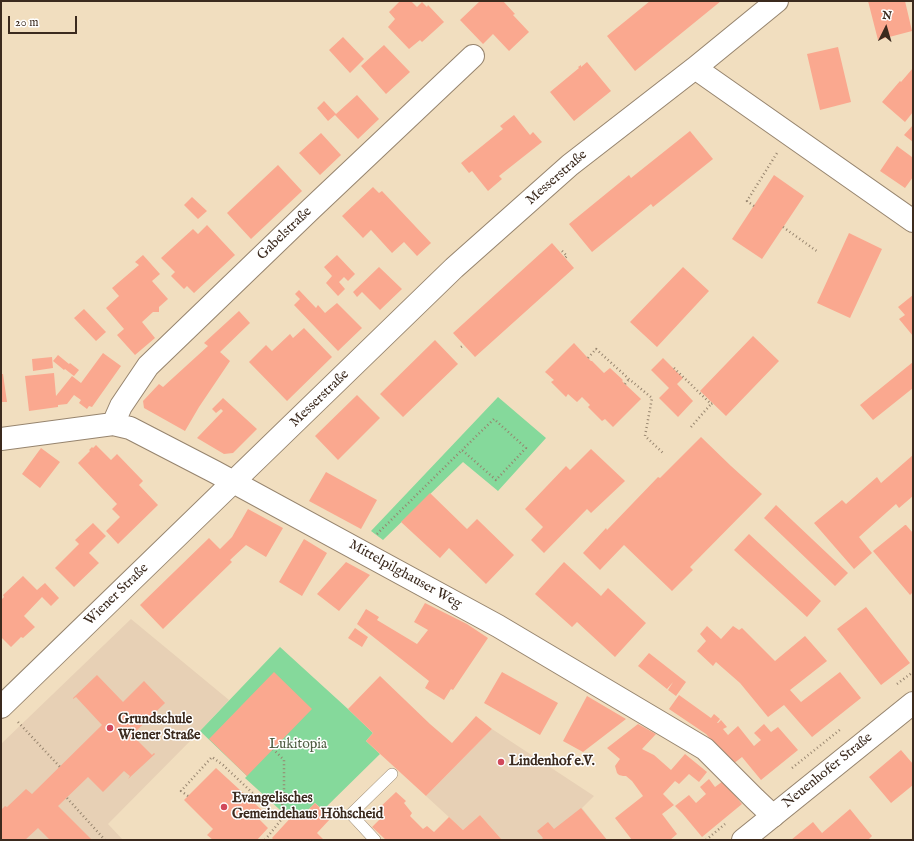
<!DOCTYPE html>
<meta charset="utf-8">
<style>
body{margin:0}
#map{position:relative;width:914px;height:841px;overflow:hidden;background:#f1debf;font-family:"IM FELL English",serif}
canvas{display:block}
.frame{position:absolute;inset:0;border:2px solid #3b2a1e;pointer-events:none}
.north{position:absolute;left:866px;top:8px;width:40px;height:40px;-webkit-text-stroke:3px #fff;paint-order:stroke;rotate:5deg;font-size:11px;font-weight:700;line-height:16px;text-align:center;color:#3b2a1e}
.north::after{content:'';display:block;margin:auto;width:14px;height:18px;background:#3b2a1e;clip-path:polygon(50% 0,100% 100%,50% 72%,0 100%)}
.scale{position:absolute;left:8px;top:16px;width:69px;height:18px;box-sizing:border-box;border:2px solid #3b2a1e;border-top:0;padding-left:5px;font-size:12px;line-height:14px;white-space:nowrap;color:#3b2a1e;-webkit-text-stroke:3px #fff;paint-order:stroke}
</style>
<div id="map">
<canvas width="914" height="841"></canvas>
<div class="frame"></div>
<div class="north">N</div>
<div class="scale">20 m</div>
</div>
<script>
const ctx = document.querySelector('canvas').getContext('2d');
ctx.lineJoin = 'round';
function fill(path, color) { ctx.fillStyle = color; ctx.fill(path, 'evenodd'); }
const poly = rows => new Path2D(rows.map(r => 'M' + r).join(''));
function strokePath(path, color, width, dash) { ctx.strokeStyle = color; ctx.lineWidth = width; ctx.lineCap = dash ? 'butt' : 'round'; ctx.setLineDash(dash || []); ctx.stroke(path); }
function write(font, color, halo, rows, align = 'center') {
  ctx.font = font + ' "IM FELL English",serif'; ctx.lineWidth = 3; ctx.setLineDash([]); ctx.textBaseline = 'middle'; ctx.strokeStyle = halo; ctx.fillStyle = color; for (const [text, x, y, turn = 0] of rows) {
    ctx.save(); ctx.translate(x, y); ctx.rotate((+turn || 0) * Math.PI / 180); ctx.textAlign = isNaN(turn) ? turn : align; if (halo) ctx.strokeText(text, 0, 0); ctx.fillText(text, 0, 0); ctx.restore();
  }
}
const built = poly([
 [131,619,229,700,200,731,108,824,123,840,1,840,1,744],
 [492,729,594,796,582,808,607,840,502,840,480,815,463,830,426,796]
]);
const green = poly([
 [498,397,546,438,498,491,463,462,383,540,371,531],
 [280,647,348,709,373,733,366,741,380,754,323,810,315,803,300,818,295,813,290,819,245,778,247,776,200,731]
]);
const building = poly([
 [400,1,411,1,417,7,422,2,427,7,428,5,444,22,422,42,420,40,409,49,388,27,395,19,389,12],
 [480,1,503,1,515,14,513,15,529,32,509,51,493,34,483,44,460,20],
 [650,1,721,1,635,71,607,36],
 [868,1,905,1,912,31,878,40],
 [343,37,364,59,350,73,329,50],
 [384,45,410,72,386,94,361,66],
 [838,47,851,102,820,110,807,54],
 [587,62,611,91,574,121,550,92,579,68,578,67,581,65,581,67],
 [913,68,913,112,905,122,882,102,900,81,901,82],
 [357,95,379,119,358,139,335,115,328,121,317,108,324,101,336,114],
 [514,115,530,135,533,132,542,142,499,176,502,179,488,191,472,171,469,173,461,163,503,129,500,126],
 [913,125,913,142,904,135],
 [690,131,713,159,653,207,651,204,592,252,569,224,629,175,631,178],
 [321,133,341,155,320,175,299,153],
 [897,146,912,157,913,155,913,177,905,188,880,171],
 [278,165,302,191,251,239,227,213],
 [774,175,804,196,762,259,732,239],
 [373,187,379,193,382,191,431,243,417,256,404,242,392,253,371,230,363,238,342,216],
 [192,197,207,211,198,219,184,205],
 [207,225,235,255,194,293,187,286,184,289,171,276,175,272,161,258,193,229,198,234],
 [849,233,882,249,850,318,817,303],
 [552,243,574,268,475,357,453,333],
 [143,255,160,274,152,281,168,299,159,307,159,312,153,312,142,322,155,338,135,355,117,335,124,329,106,308,119,296,112,288,139,265,135,262],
 [337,255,355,274,348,281,344,277,339,282,345,289,338,296,326,283,332,276,324,267],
 [379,267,402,289,380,310,362,292,357,297,353,292],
 [683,267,709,291,657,347,630,322],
 [299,290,316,308,318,305,325,313,337,303,362,328,338,351,294,305,300,299,295,294],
 [913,295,913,336,899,319,905,315,898,307],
 [84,309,106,332,96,341,74,318],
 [239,311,250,323,220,352,230,361,199,407,185,431,144,408,143,401,159,384,163,387,208,346,204,343],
 [304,328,332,357,287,401,249,362,266,345,272,351,290,334,293,338],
 [753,336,779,361,726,416,700,391],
 [435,340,458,364,403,417,380,394],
 [574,343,586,356,591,361,592,361,604,373,610,368,623,380,622,381,625,384,641,399,613,427,605,419,602,421,588,407,590,405,582,397,577,402,568,394,566,397,551,382,554,380,545,372],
 [103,353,121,366,92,407,89,406,87,409,79,403,81,400,74,395,67,404,58,405,58,407,29,411,25,376,54,373,56,396,72,376,81,383],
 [58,355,69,364,70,363,79,370,74,376,65,369,64,370,53,361],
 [52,357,53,368,33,371,32,359],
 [663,358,683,378,677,384,693,401,678,417,659,398,669,388,651,370],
 [913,362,913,388,873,420,860,405],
 [1,374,3,374,7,402,1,402],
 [357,395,380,418,338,460,315,436],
 [223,398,257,429,233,453,224,454,197,438,223,411,221,409,216,413,212,409],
 [701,437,731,466,762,494,690,567,693,570,672,591,624,545,600,570,583,553,606,528,607,530,658,477,660,478],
 [96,445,111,460,117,454,143,481,139,485,158,505,118,544,106,531,120,517,112,509,117,504,78,463,90,451,89,450,92,447,93,448],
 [41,448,60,462,40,488,22,474],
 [591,449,625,481,591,513,587,509,544,553,531,540,543,527,525,509,566,466,570,470],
 [913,455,913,496,899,508,896,504,859,537,872,553,854,569,814,523,842,500,846,504,877,477,881,483],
 [326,472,377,500,361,529,309,501],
 [430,493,467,529,477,519,514,555,486,584,449,548,440,558,401,522],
 [776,505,848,573,835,586,764,518],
 [248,509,283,528,266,557,246,545,230,560,232,562,163,629,140,605,209,538,220,549,232,537],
 [93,523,106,536,89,553,99,563,74,587,55,568,79,544,75,540],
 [905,525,906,525,913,533,913,592,910,595,873,551],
 [749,534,821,601,807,617,734,550],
 [304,539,327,553,302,596,279,582],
 [346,562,370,575,339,611,317,594],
 [564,562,601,596,608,588,646,623,615,657,577,622,572,627,535,594],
 [23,576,37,590,45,583,59,598,51,606,42,597,24,616,35,627,23,638,21,637,11,647,1,637,1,621,2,619,1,618,1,600,4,597,3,595],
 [425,603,467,624,488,638,453,690,451,689,444,700,425,688,429,681,357,624,366,609,379,617,377,620,417,644,428,630,414,622],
 [866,607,910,663,881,685,837,629],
 [707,626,721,639,733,626,739,630,742,628,775,661,805,636,827,661,790,690,801,702,840,672,861,698,812,737,784,705,768,717,740,683,716,662,713,666,697,651,706,641,700,634],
 [355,628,368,637,362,647,348,638],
 [649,653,686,682,676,696,668,690,673,682,667,689,638,666],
 [274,672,312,709,247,776,209,739],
 [502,672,558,703,540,735,484,703],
 [97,675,123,702,144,681,165,703,132,735,152,755,154,753,155,754,128,779,130,776,124,771,103,792,88,777,58,806,92,840,50,840,38,828,25,840,1,840,1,810,5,806,7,807,26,789,32,794,102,725,76,697,73,699,73,698],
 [380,676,430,724,452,743,476,716,492,729,426,796,366,741,373,733,348,709],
 [679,695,711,718,714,714,720,719,717,723,718,723,721,720,727,727,723,729,728,735,738,726,754,746,761,740,754,733,764,724,771,732,778,727,798,750,761,780,742,757,733,764,706,734,669,709],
 [587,696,626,719,583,752,563,741],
 [638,724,656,734,642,749,654,755,671,770,685,754,707,772,699,782,689,774,679,784,675,781,663,794,674,805,662,814,677,834,670,840,632,840,615,818,643,796,632,781,626,776,623,776,619,775,617,773,615,766,620,759,607,748],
 [901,750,913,764,913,785,891,803,869,777],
 [216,768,265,813,259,819,268,828,257,840,213,840,207,835,213,829,184,800],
 [709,779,715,787,723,781,742,804,702,837,682,813,675,806,689,795,696,803,706,794,700,787],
 [396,792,406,801,404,803,412,813,410,816,423,829,427,826,434,832,449,817,463,830,480,815,502,840,386,840,372,827,382,817,376,811],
 [315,803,331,818,317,833,324,840,274,840,272,838,295,813,300,818],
 [581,808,607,840,541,840,543,838,537,831,548,822,554,829],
 [850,809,872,836,868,840,791,840,813,822,822,833]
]);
const path = poly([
 [754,206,747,201,777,153],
 [783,227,818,252],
 [562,251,567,256,565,258],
 [461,347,464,345],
 [588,358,596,349,629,379,652,398,645,436,664,454],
 [674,368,711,404,713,403],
 [625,384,629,379],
 [691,427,711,404],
 [377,534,462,450,496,480,526,448,494,419,462,450],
 [897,684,913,672],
 [18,722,60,767],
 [792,768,841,729],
 [188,796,181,791,212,757,223,765,277,816],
 [67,798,105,840],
 [265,840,281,820,277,816,281,812,284,794,284,760,273,749],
 [706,840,725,824]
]);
const lane = poly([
 [375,840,351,814,392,774]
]);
const street = poly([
 [695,68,777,1],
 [113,424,121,406,148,366,311,209,473,56],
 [1,439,113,424,130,428,215,472,498,626,705,749,755,799,773,816],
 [1,707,454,268,570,165,695,68,913,221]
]);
const primary = poly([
 [743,840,913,703]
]);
const markers = [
 [110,728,4,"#d1495b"],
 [501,762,4,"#d1495b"],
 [224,807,4,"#d1495b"]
];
const streetNames = [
 ["Messerstraße",557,178,-41],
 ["Gabelstraße",285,234,-44],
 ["Messerstraße",320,399,-44],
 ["Mittelpilghauser Weg",405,575,29],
 ["Wiener Straße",117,595,-44],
 ["Neuenhofer Straße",828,771,-39]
];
const poiNames = [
 ["Grundschule",118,720],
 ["Wiener Straße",118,736],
 ["Lindenhof e.V.",509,762],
 ["Evangelisches",232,799],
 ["Gemeindehaus Höhscheid",232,815]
];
const parkNames = [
 ["Lukitopia",298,745]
];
fill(built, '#e7d0b5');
fill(green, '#85d99b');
fill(building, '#faa88f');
strokePath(lane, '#96846e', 12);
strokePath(street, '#96846e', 24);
strokePath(primary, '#96846e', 24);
strokePath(path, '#96846e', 2.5, [1, 3]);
strokePath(lane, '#fff', 11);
strokePath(street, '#fff', 22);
strokePath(primary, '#fff', 22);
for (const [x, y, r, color] of markers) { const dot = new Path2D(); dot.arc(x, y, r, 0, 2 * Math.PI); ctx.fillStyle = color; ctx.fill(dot); strokePath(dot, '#fff', 1.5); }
write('14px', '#3b2a1e', '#fff', streetNames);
write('bold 14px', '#3b2a1e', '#fff', poiNames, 'left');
write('14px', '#515f44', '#fff', parkNames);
</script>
